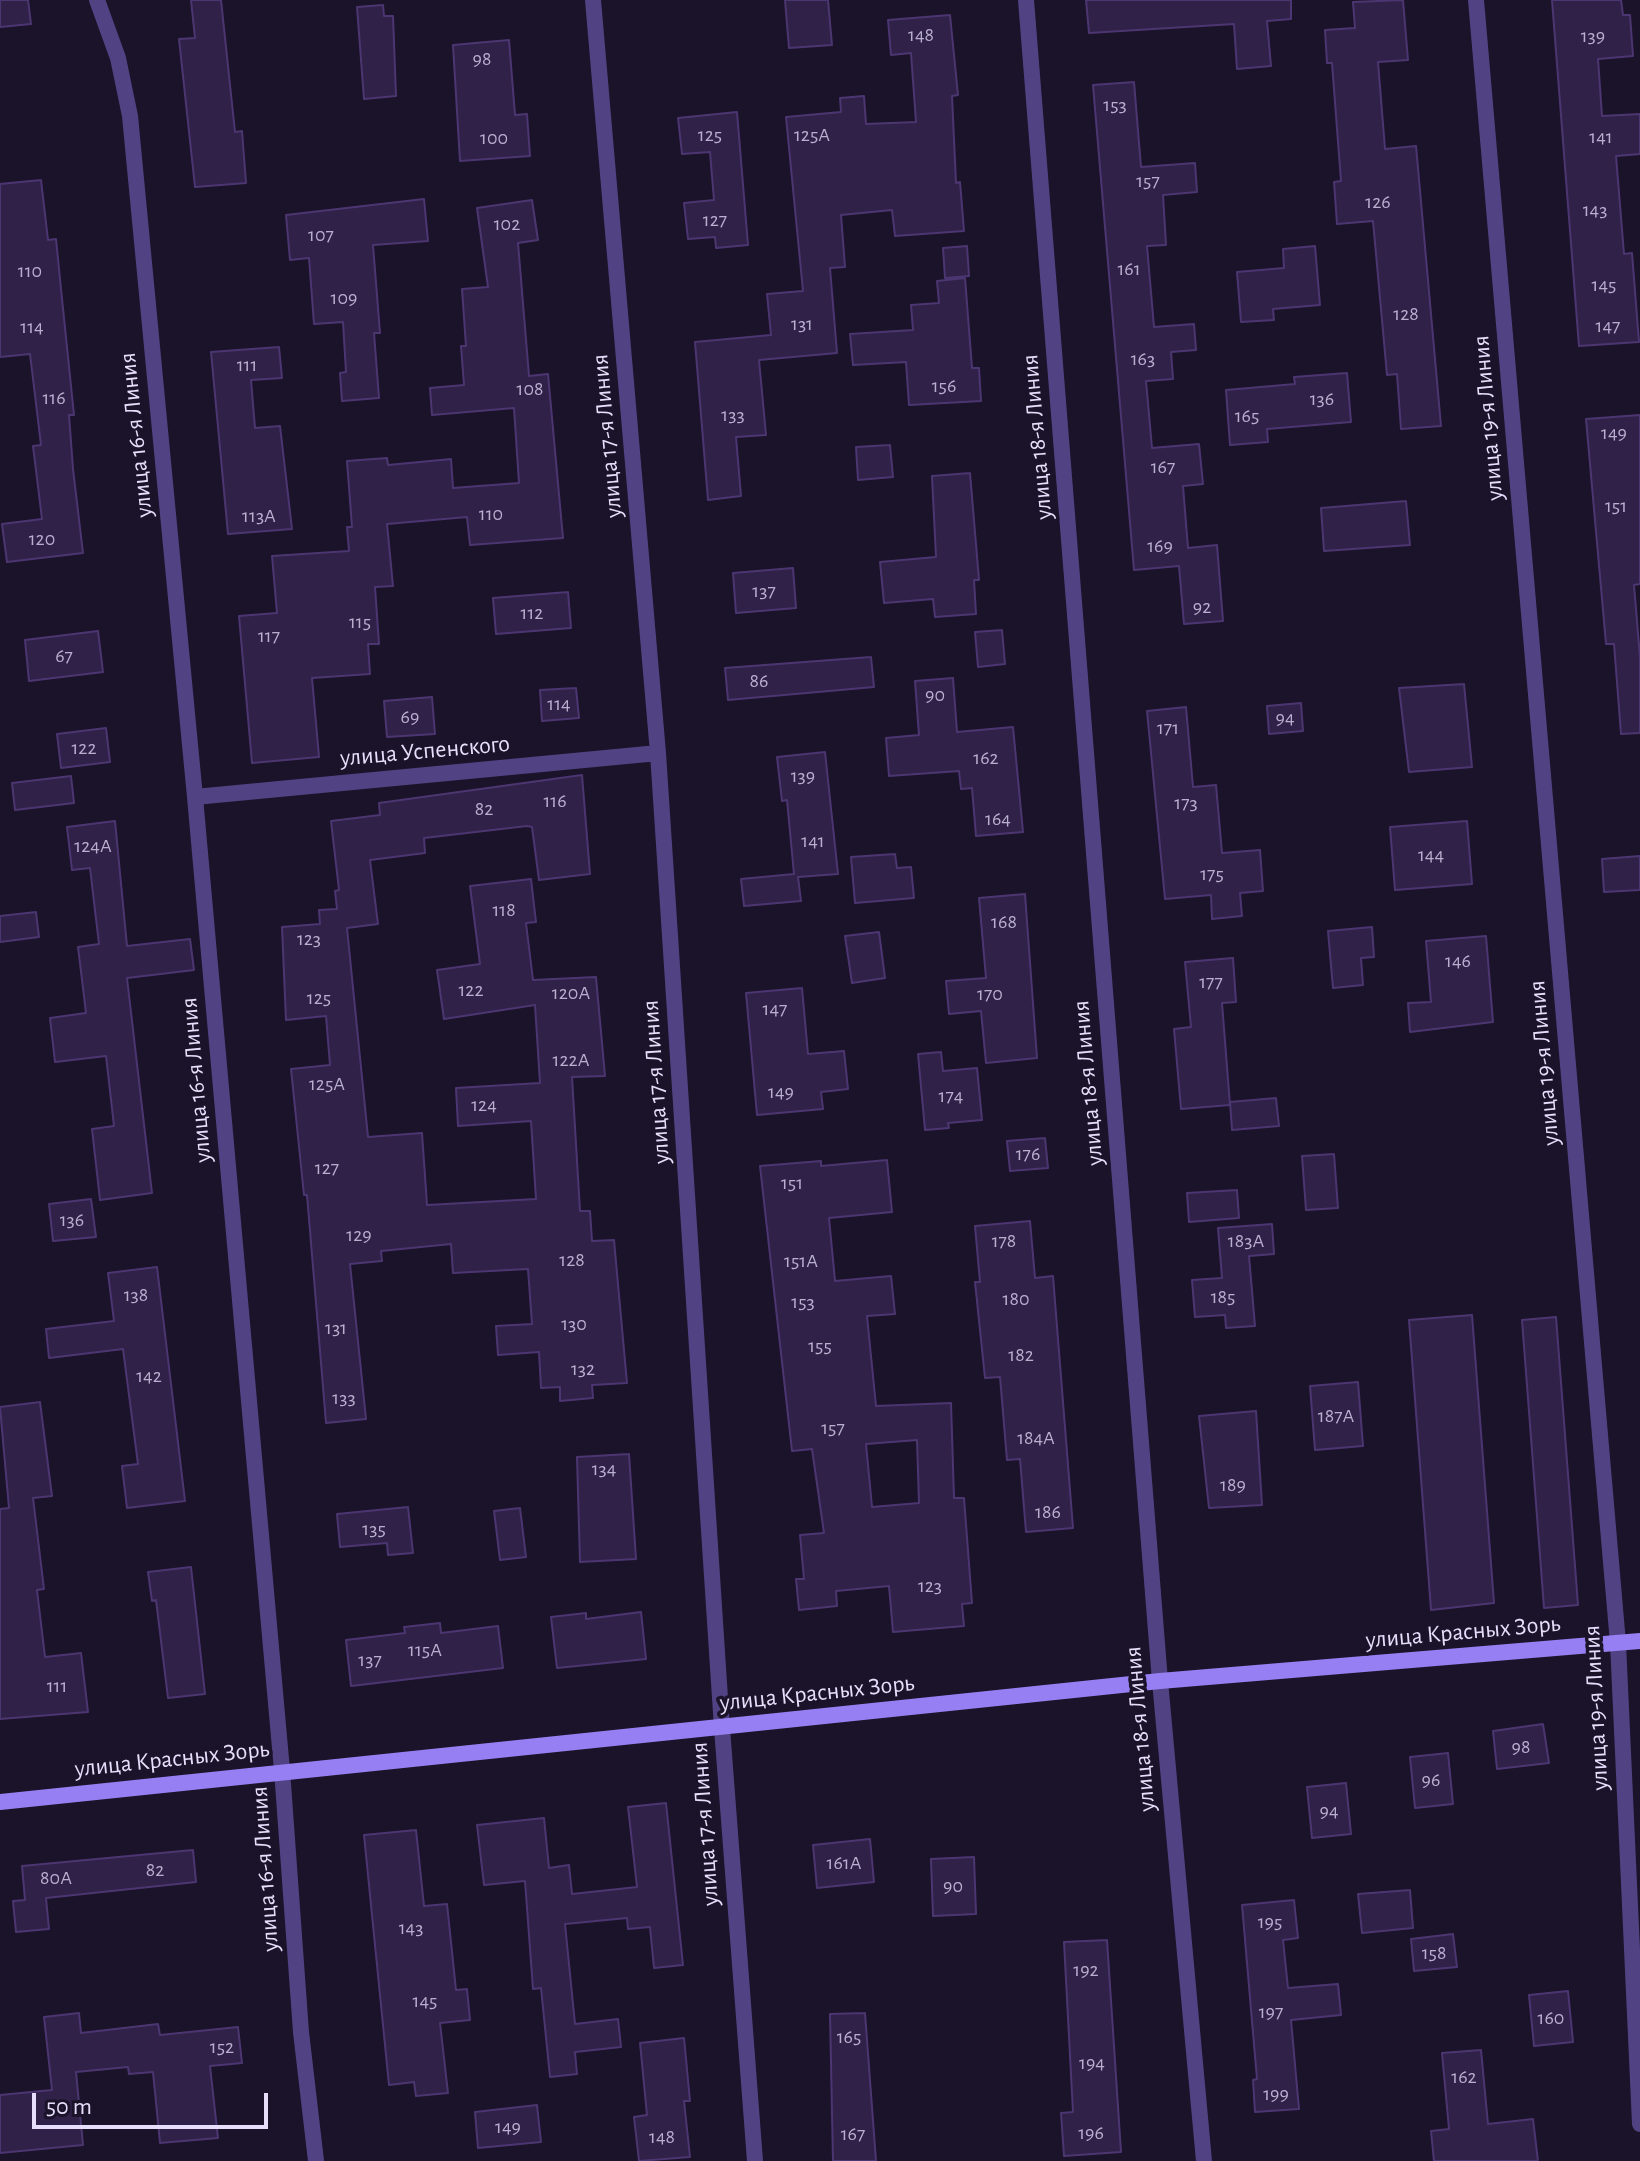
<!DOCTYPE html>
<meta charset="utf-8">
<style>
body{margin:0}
#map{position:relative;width:1640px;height:2161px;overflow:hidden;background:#1b1329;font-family:"Alegreya Sans",sans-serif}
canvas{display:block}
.scale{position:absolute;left:32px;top:2093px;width:236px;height:36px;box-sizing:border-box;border:4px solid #e7defc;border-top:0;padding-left:10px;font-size:24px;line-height:28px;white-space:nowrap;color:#e7defc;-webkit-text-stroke:6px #1b1329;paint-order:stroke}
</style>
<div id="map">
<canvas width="1640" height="2161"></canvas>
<div class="scale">50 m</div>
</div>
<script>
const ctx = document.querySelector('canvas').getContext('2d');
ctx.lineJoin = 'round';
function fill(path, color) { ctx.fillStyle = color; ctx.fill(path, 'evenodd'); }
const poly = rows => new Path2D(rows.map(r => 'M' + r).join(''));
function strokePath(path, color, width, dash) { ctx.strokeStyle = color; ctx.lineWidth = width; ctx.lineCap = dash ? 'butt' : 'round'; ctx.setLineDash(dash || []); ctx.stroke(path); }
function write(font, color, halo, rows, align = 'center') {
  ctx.font = font + ' "Alegreya Sans",sans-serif'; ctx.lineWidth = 7; ctx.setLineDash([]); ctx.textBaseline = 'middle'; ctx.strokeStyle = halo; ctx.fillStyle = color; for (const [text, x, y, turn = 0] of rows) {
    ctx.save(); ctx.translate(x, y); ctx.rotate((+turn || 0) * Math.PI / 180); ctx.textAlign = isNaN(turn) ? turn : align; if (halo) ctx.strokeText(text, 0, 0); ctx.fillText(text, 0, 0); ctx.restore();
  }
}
const building = poly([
 [0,0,28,0,31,24,0,27,0,0],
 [191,0,221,0,235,132,242,131,246,183,195,187,179,39,195,38,191,0],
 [785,0,828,0,832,45,789,48,785,0],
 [1086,0,1291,0,1291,19,1267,21,1271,66,1237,69,1234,24,1089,33,1086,0],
 [1403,0,1408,60,1378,62,1385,149,1416,146,1441,426,1401,429,1397,374,1387,375,1373,221,1337,224,1334,182,1341,181,1332,63,1327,63,1325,30,1355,28,1353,2,1403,0],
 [1552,0,1621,0,1623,15,1630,15,1633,56,1598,59,1602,116,1640,114,1640,154,1616,156,1624,254,1632,253,1639,342,1579,346,1552,0],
 [383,5,384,16,393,16,396,96,364,99,357,7,383,5],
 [950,15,958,95,952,96,956,183,960,182,964,231,895,236,892,210,841,215,845,267,830,268,837,353,759,360,766,435,736,437,741,496,708,500,695,342,771,335,767,294,803,291,786,117,841,112,840,98,864,96,866,124,916,122,911,53,891,55,888,20,950,15],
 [509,40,515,115,527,114,530,156,460,161,453,45,509,40],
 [1134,82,1141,167,1195,163,1197,192,1163,195,1166,245,1147,246,1154,327,1194,324,1196,350,1171,352,1173,379,1146,381,1152,448,1199,444,1203,484,1183,486,1188,548,1217,545,1223,621,1184,624,1179,566,1134,570,1093,85,1134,82],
 [737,112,748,245,716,248,715,237,688,239,684,203,714,200,710,152,682,154,678,118,737,112],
 [41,180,48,240,56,239,61,289,74,415,69,415,73,469,83,553,7,562,2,524,42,519,33,446,41,445,30,354,0,357,0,184,41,180],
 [424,199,428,241,373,245,380,333,374,333,379,398,342,401,340,373,346,372,343,322,314,324,309,258,290,260,286,215,424,199],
 [532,200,538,240,518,243,529,376,548,374,563,538,470,545,467,517,387,524,393,586,375,587,379,644,368,644,370,674,312,678,319,757,252,763,239,616,277,613,272,556,349,551,347,527,352,527,347,461,387,458,388,465,451,459,453,488,519,483,514,408,432,415,430,388,464,385,461,346,466,346,462,289,488,287,477,208,532,200],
 [967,246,969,276,945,278,943,248,967,246],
 [1315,246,1320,305,1273,309,1274,320,1241,322,1237,272,1284,268,1283,249,1315,246],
 [965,278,972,368,979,368,981,401,909,405,906,362,853,365,850,334,913,330,911,305,939,303,937,281,965,278],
 [279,347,282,378,251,380,255,428,280,426,292,529,228,534,211,352,279,347],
 [1347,373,1351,422,1267,429,1268,442,1230,445,1226,390,1295,384,1294,377,1347,373],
 [1640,415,1640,584,1634,585,1640,657,1640,733,1621,734,1614,644,1606,644,1586,419,1640,415],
 [890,445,893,477,858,480,856,447,890,445],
 [970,473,979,580,974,580,976,614,935,617,933,599,884,603,880,562,936,557,932,476,970,473],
 [1406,501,1410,545,1324,551,1321,508,1406,501],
 [793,568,796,608,736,613,733,573,793,568],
 [568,592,571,628,496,634,493,598,568,592],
 [1002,630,1005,664,978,667,975,632,1002,630],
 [98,631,103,672,29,681,25,640,98,631],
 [871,657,874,687,728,700,725,668,871,657],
 [953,678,957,732,1013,727,1023,832,976,836,972,788,961,789,959,771,889,776,886,738,919,735,915,681,953,678],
 [1464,684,1472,767,1409,772,1399,688,1464,684],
 [576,688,579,718,542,721,540,690,576,688],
 [432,697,435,734,387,737,384,701,432,697],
 [1301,703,1303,731,1269,734,1267,706,1301,703],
 [1186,707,1193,787,1216,785,1222,853,1260,850,1263,891,1240,893,1242,916,1212,919,1211,895,1165,899,1147,711,1186,707],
 [106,728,110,762,61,768,57,734,106,728],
 [825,752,838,874,798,877,801,901,744,906,741,879,794,874,787,800,782,801,777,757,825,752],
 [582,775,590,874,539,880,532,827,527,826,424,838,425,853,370,860,378,924,347,928,368,1137,422,1133,427,1205,536,1199,531,1121,458,1126,456,1088,540,1083,535,1005,444,1019,437,970,480,964,470,886,531,879,536,922,526,923,533,980,596,977,605,1076,572,1077,580,1211,590,1211,592,1241,614,1240,627,1383,592,1385,593,1398,560,1401,560,1387,541,1388,539,1352,498,1355,496,1326,532,1324,528,1269,453,1273,451,1244,381,1251,382,1261,350,1264,366,1419,326,1423,307,1195,304,1195,291,1069,330,1065,326,1016,286,1020,282,927,320,924,319,910,337,909,335,891,339,890,331,821,380,815,379,803,582,775],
 [71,776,74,803,15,810,12,783,71,776],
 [115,821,127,946,190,939,194,970,127,978,152,1193,100,1200,92,1129,114,1126,106,1056,55,1062,50,1018,86,1013,78,947,99,944,90,868,72,870,67,827,115,821],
 [1467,821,1472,884,1395,890,1390,827,1467,821],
 [895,854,897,868,911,867,914,898,855,903,851,857,895,854],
 [1640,856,1640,890,1604,892,1602,859,1640,856],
 [1025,894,1037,1058,986,1063,981,1011,949,1014,946,981,986,978,979,898,1025,894],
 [36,912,39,937,0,942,0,916,36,912],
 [1372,927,1374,957,1361,958,1363,985,1333,988,1328,931,1372,927],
 [879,932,885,978,852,983,845,936,879,932],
 [1486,936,1493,1022,1410,1032,1408,1003,1431,1002,1426,941,1486,936],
 [1233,958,1236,1002,1222,1003,1230,1105,1181,1109,1174,1029,1191,1027,1185,962,1233,958],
 [802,988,808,1054,844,1051,848,1089,821,1092,823,1109,757,1115,746,993,802,988],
 [941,1052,943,1071,977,1068,982,1120,948,1123,949,1128,925,1130,918,1054,941,1052],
 [1276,1098,1279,1126,1232,1130,1230,1102,1276,1098],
 [1045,1138,1048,1168,1010,1171,1007,1141,1045,1138],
 [1334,1154,1338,1208,1306,1210,1302,1156,1334,1154],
 [887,1160,892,1212,829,1218,835,1281,891,1276,895,1314,867,1316,876,1406,951,1403,954,1498,964,1498,972,1603,962,1604,964,1626,893,1632,889,1586,836,1591,837,1606,799,1610,796,1579,804,1579,800,1535,824,1533,812,1449,792,1451,760,1166,821,1161,821,1166,887,1160],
 [917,1440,919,1503,872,1507,866,1444,917,1440],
 [1237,1190,1239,1218,1189,1222,1187,1193,1237,1190],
 [91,1199,96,1237,53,1241,49,1204,91,1199],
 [1030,1221,1035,1278,1053,1276,1073,1528,1026,1532,1020,1459,1007,1460,1000,1377,985,1378,975,1282,980,1282,975,1226,1030,1221],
 [1272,1224,1274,1254,1249,1256,1255,1326,1226,1328,1225,1315,1195,1317,1192,1280,1222,1278,1218,1228,1272,1224],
 [157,1267,185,1501,127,1508,122,1466,138,1464,123,1349,49,1358,46,1329,114,1321,108,1273,157,1267],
 [1472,1315,1494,1603,1431,1610,1409,1320,1472,1315],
 [1556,1317,1578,1605,1544,1608,1522,1320,1556,1317],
 [1358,1382,1363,1446,1315,1450,1310,1386,1358,1382],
 [40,1402,52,1496,33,1498,44,1589,37,1590,45,1657,81,1653,88,1712,0,1719,0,1509,9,1508,0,1407,40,1402],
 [1256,1411,1262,1505,1209,1508,1199,1416,1256,1411],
 [629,1454,636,1559,580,1562,577,1457,629,1454],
 [408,1507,413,1553,388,1555,387,1543,340,1547,337,1514,408,1507],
 [520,1508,526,1557,500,1560,494,1511,520,1508],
 [191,1567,205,1694,168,1698,156,1600,152,1601,148,1572,191,1567],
 [641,1612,646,1659,557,1668,551,1617,586,1613,586,1619,641,1612],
 [440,1623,441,1633,498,1626,503,1668,351,1686,346,1640,405,1633,404,1627,440,1623],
 [1543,1724,1549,1763,1497,1769,1493,1731,1543,1724],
 [1448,1753,1453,1804,1415,1808,1410,1757,1448,1753],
 [1346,1783,1351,1834,1312,1838,1307,1787,1346,1783],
 [666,1803,683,1965,654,1968,650,1927,628,1929,627,1918,565,1924,575,2024,618,2019,621,2047,575,2052,577,2074,550,2077,541,1988,533,1989,525,1881,484,1885,477,1825,544,1818,549,1868,569,1865,572,1894,637,1887,628,1807,666,1803],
 [416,1830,424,1906,447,1904,456,1990,467,1989,470,2020,440,2023,448,2093,416,2096,414,2082,389,2085,364,1835,416,1830],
 [870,1839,874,1882,817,1888,813,1845,870,1839],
 [193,1850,196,1882,46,1898,49,1929,16,1932,13,1901,25,1900,22,1866,193,1850],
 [974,1857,976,1914,933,1916,931,1859,974,1857],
 [1410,1890,1413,1928,1362,1933,1358,1894,1410,1890],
 [1294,1900,1298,1938,1283,1940,1288,1988,1338,1984,1341,2015,1291,2020,1299,2109,1255,2112,1253,2080,1257,2079,1242,1905,1294,1900],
 [1453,1934,1457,1967,1414,1971,1411,1939,1453,1934],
 [1107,1940,1121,2152,1064,2156,1061,2113,1073,2112,1064,1942,1107,1940],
 [1568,1991,1573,2042,1534,2046,1529,1995,1568,1991],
 [79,2013,81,2033,158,2024,160,2035,238,2027,242,2063,210,2066,218,2138,160,2143,153,2072,129,2074,128,2067,76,2072,83,2145,0,2153,0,2095,52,2090,44,2017,79,2013],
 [865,2013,876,2161,833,2161,830,2014,865,2013],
 [684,2038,690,2101,684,2101,690,2157,639,2161,634,2117,647,2115,640,2043,684,2038],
 [1481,2050,1488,2124,1533,2119,1538,2161,1434,2161,1431,2131,1449,2129,1442,2053,1481,2050],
 [537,2105,541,2142,478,2148,475,2112,537,2105]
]);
const street = poly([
 [97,0,118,58,130,116,195,797,282,1770,301,2032,316,2161],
 [593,0,658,753,722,1728,755,2161],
 [1026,0,1160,1681,1204,2161],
 [1476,0,1618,1643,1640,2124],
 [195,797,658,753]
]);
const secondary = poly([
 [0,1802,1160,1681,1640,1641]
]);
const numberNames = [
 ["148",921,35],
 ["139",1593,36],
 ["98",482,59],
 ["153",1115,105],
 ["125",710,135],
 ["125А",812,135],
 ["141",1601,137],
 ["100",494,138],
 ["157",1148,181],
 ["126",1378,202],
 ["143",1595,210],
 ["127",715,220],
 ["102",507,224],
 ["107",321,235],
 ["161",1129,269],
 ["110",30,271],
 ["145",1604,285],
 ["109",344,298],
 ["128",1406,314],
 ["131",802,324],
 ["147",1608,326],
 ["114",32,327],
 ["163",1143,359],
 ["111",247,365],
 ["156",944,386],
 ["108",530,389],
 ["116",54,398],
 ["136",1322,399],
 ["133",733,415],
 ["165",1247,416],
 ["149",1614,433],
 ["167",1163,467],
 ["151",1616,506],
 ["110",491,514],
 ["113А",259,516],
 ["120",42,539],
 ["169",1160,546],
 ["137",764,591],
 ["92",1202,607],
 ["112",532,613],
 ["115",360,622],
 ["117",269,636],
 ["67",64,656],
 ["86",759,681],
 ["90",935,695],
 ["114",559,704],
 ["69",410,717],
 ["94",1285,718],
 ["171",1168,728],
 ["122",84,748],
 ["162",986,758],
 ["139",803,776],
 ["116",555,801],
 ["173",1186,803],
 ["82",484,809],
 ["164",998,819],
 ["141",813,841],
 ["124А",93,846],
 ["144",1431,855],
 ["175",1212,874],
 ["118",504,910],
 ["168",1004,922],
 ["123",309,939],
 ["146",1458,961],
 ["177",1211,982],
 ["122",471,990],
 ["120А",571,993],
 ["170",990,994],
 ["125",319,998],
 ["147",775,1009],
 ["122А",571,1060],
 ["125А",327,1084],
 ["149",781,1092],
 ["174",951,1096],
 ["124",484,1105],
 ["176",1028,1154],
 ["127",327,1168],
 ["151",792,1183],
 ["136",72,1220],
 ["129",359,1235],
 ["178",1004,1241],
 ["183А",1246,1241],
 ["128",572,1260],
 ["151А",801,1261],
 ["138",136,1295],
 ["185",1223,1297],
 ["180",1016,1299],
 ["153",803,1302],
 ["130",574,1324],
 ["131",336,1328],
 ["155",820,1346],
 ["182",1021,1355],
 ["132",583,1369],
 ["142",149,1376],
 ["133",344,1398],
 ["187А",1336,1416],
 ["157",833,1428],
 ["184А",1036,1438],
 ["134",604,1469],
 ["189",1233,1485],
 ["186",1048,1512],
 ["135",374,1529],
 ["123",930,1586],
 ["115А",425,1650],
 ["137",370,1660],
 ["111",57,1686],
 ["98",1521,1747],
 ["96",1431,1780],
 ["94",1329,1811],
 ["161А",844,1863],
 ["82",155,1870],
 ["80А",56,1878],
 ["90",953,1886],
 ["195",1270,1922],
 ["143",411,1928],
 ["158",1434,1953],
 ["192",1086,1970],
 ["145",425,2001],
 ["197",1271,2012],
 ["160",1551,2018],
 ["165",849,2037],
 ["152",222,2047],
 ["194",1092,2063],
 ["162",1464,2077],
 ["199",1276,2094],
 ["149",508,2127],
 ["196",1091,2133],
 ["167",853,2134],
 ["148",662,2137]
];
const streetNames = [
 ["улица 19-я Линия",1488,418,-95],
 ["улица 16-я Линия",136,435,-96],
 ["улица 17-я Линия",607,436,-95],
 ["улица 18-я Линия",1037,437,-95],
 ["улица Успенского",425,751,-5],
 ["улица 19-я Линия",1544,1063,-95],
 ["улица 16-я Линия",196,1080,-95],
 ["улица 17-я Линия",656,1082,-94],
 ["улица 18-я Линия",1088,1083,-95],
 ["улица Красных Зорь",1463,1632,-5],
 ["улица Красных Зорь",817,1693,-6],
 ["улица 19-я Линия",1596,1708,-93],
 ["улица 18-я Линия",1140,1729,-95],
 ["улица Красных Зорь",172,1759,-6],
 ["улица 17-я Линия",705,1824,-94],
 ["улица 16-я Линия",265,1869,-94]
];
fill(building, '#302148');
strokePath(building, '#4c3671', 2);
strokePath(street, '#514383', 16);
strokePath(secondary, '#967ff2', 16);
write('20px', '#b9afcf', null, numberNames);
write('24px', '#e7defc', '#1b1329', streetNames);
</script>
